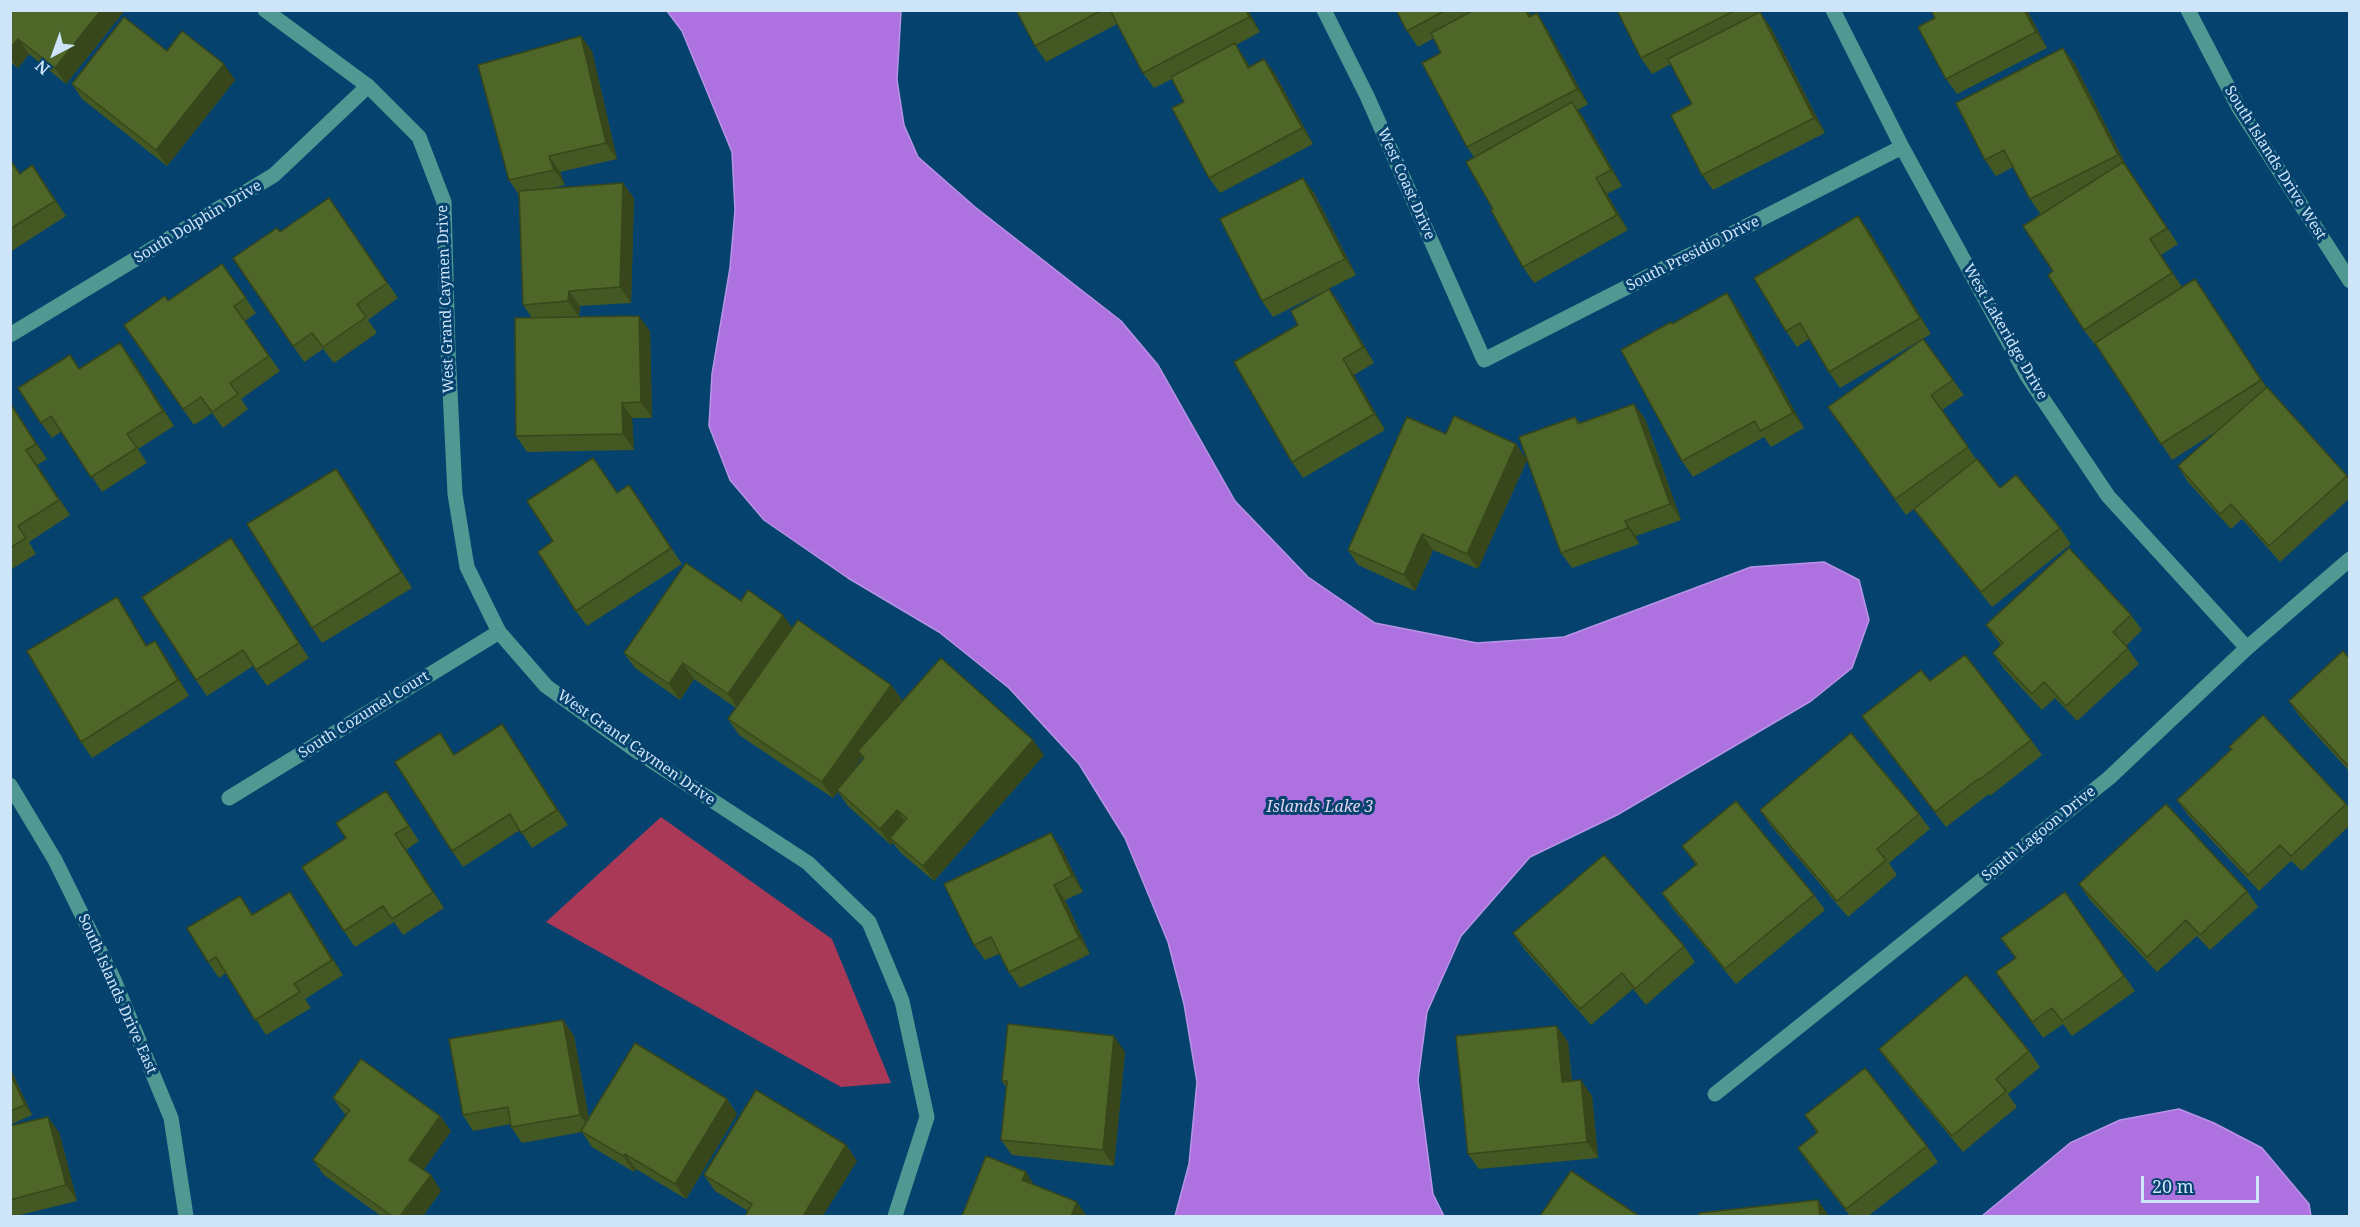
<!DOCTYPE html>
<style>
body{margin:0}
#map{position:relative;width:2360px;height:1227px;overflow:hidden;background:#06426e;font-family:"Noto Serif",serif}
canvas{display:block}
.frame{position:absolute;inset:0;border:12px solid #cee4f9;pointer-events:none}
.north{position:absolute;left:24px;top:24px;width:60px;height:60px;-webkit-text-stroke:4px #06426e;paint-order:stroke;rotate:221deg;font-size:16px;font-weight:700;line-height:24px;text-align:center;color:#cee4f9}
.north::after{content:'';display:block;margin:auto;width:21px;height:27px;background:#cee4f9;clip-path:polygon(50% 0,100% 100%,50% 72%,0 100%)}
.scale{position:absolute;left:2141px;top:1176px;width:118px;height:27px;box-sizing:border-box;border:3px solid #cee4f9;border-top:0;padding-left:8px;font-size:18px;line-height:21px;white-space:nowrap;color:#cee4f9;-webkit-text-stroke:4px #06426e;paint-order:stroke}
</style>
<div id="map">
<canvas width="2360" height="1227"></canvas>
<div class="frame"></div>
<div class="north">N</div>
<div class="scale">20 m</div>
</div>
<script>
const ctx = document.querySelector('canvas').getContext('2d');
ctx.lineJoin = 'round';
function fill(path, color) { ctx.fillStyle = color; ctx.fill(path, 'evenodd'); }
const poly = rows => new Path2D(rows.map(r => 'M' + r).join(''));
function strokePath(path, color, width, dash) { ctx.strokeStyle = color; ctx.lineWidth = width; ctx.lineCap = dash ? 'butt' : 'round'; ctx.setLineDash(dash || []); ctx.stroke(path); }
function write(font, color, halo, rows, align = 'center') {
  ctx.font = font + ' "Noto Serif",serif'; ctx.lineWidth = 6; ctx.setLineDash([]); ctx.textBaseline = 'middle'; ctx.strokeStyle = halo; ctx.fillStyle = color; for (const [text, x, y, turn = 0] of rows) {
    ctx.save(); ctx.translate(x, y); ctx.rotate((+turn || 0) * Math.PI / 180); ctx.textAlign = isNaN(turn) ? turn : align; if (halo) ctx.strokeText(text, 0, 0); ctx.fillText(text, 0, 0); ctx.restore();
  }
}
const green = poly([
 [661,817,832,939,891,1083,841,1087,546,922]
]);
const water = poly([
 [667,11,901,11,897,80,904,125,918,157,975,207,1121,321,1158,365,1235,501,1308,577,1375,623,1477,643,1564,637,1751,567,1824,562,1859,580,1869,620,1852,668,1811,701,1617,815,1530,857,1461,936,1427,1012,1418,1080,1433,1194,1444,1216,1175,1216,1189,1164,1197,1082,1184,1004,1168,942,1125,838,1079,764,1009,688,939,632,848,578,764,520,730,480,709,426,712,374,730,268,735,210,732,152,682,31,667,11],
 [2179,1109,2214,1123,2262,1148,2309,1204,2311,1216,1982,1216,2070,1143,2120,1120,2179,1109]
]);
const minor = poly([
 [265,10,368,86,419,137,444,202,448,349,455,494,467,567,499,632,546,686,635,750,808,863,869,922,902,1001,927,1117,895,1216],
 [1324,10,1367,96,1484,360,1902,147],
 [1833,10,1902,147,2026,374,2108,496,2247,648],
 [2188,10,2239,108,2350,281],
 [10,335,274,175,368,86],
 [10,785,55,860,114,980,171,1118,186,1216],
 [229,798,499,632],
 [1715,1094,2109,778,2247,648,2350,559]
]);
const wall = poly([
 [10,10,125,10,66,84,29,54,18,68,10,62],
 [1016,10,1248,10,1260,32,1236,45,1250,67,1264,59,1275,74,1313,144,1220,193,1209,178,1184,102,1172,79,1154,88,1143,73,1117,24,1046,62,1035,46],
 [1396,10,1528,10,1531,16,1547,29,1588,104,1578,110,1583,117,1622,186,1607,194,1628,230,1534,283,1523,267,1493,209,1474,157,1467,147,1441,53,1434,38,1418,47,1407,31],
 [1617,10,1755,10,1757,14,1771,28,1825,133,1713,190,1702,175,1692,104,1671,64,1652,74,1641,58],
 [1931,10,2027,10,2047,48,1957,94,1946,79,1935,18],
 [167,51,235,80,167,166,82,99,72,84],
 [592,51,617,159,560,172,565,185,552,188,623,183,634,199,631,303,580,306,579,317,650,331,652,418,632,418,634,450,527,452,516,436,532,318,523,305,519,195,509,180],
 [2074,63,2126,165,2178,244,2161,255,2182,287,2195,279,2266,387,2349,479,2349,499,2280,562,2242,519,2231,529,2188,482,2178,466,2217,431,2172,460,2096,344,2095,345,2084,330,2053,271,2041,215,2030,199,2013,167,1996,176,1985,160],
 [10,159,20,173,43,181,66,216,10,252],
 [1303,178,1314,193,1356,275,1273,317,1262,301],
 [329,198,398,298,368,320,377,333,334,363,323,349,304,362,293,346,280,232],
 [1869,231,1931,334,1840,388,1829,372,1809,339,1797,347,1786,331],
 [222,264,256,313,245,321,280,371,241,399,248,409,223,428,212,413,194,425,124,325,168,301],
 [1329,289,1340,304,1374,363,1354,375,1385,430,1303,478,1292,462,1298,325],
 [1738,309,1804,428,1771,447,1764,437,1693,477,1682,461,1672,324],
 [1923,339,1964,395,1942,410,1976,459,2000,488,2060,528,2071,544,1992,607,1925,524,1914,509,1906,515,1828,407],
 [131,358,174,426,138,449,147,463,102,492,62,431,52,438,41,423,80,368],
 [1634,404,1645,419,1681,520,1636,536,1639,544,1572,568,1561,553,1575,417,1580,423],
 [12,406,47,459,37,465,70,515,29,542,36,554,10,570,10,407],
 [1446,434,1516,444,1527,460,1478,569,1433,550,1415,591,1358,565,1348,550],
 [336,469,347,484,412,588,322,643,312,628],
 [617,492,640,501,682,564,587,626,576,611,553,541],
 [231,538,309,658,267,686,253,666,207,696,196,680],
 [741,601,792,628,891,685,902,700,894,710,1044,755,934,881,901,853,893,843,891,845,848,806,838,792,833,798,739,735,728,719,736,708,694,679,680,700,635,668,624,653],
 [862,757,863,759,847,778],
 [127,613,147,646,166,657,189,696,92,758,81,742],
 [2131,615,2142,630,2126,646,2139,664,2077,721,2055,698,2042,710,2004,669,1993,653,2001,645,1986,625],
 [2349,658,2349,771,2300,717,2289,701],
 [1930,681,2031,740,2042,755,1990,796,1989,794,1946,827,1872,731,1862,716],
 [502,724,568,825,532,848,520,830,463,867,452,851,455,755],
 [2229,747,2346,804,2349,808,2349,826,2302,871,2291,861,2259,891,2188,815,2177,800,2231,750],
 [397,807,419,841,406,850,444,908,403,935,394,922,355,947,344,931],
 [1760,810,1919,814,1930,829,1889,863,1897,875,1848,917,1771,826],
 [1682,846,1814,895,1825,910,1736,984,1673,909,1662,893,1696,865],
 [1062,849,1083,892,1065,900,1090,954,1020,988,1009,972,999,954,985,960,974,945],
 [2079,884,2247,891,2258,907,2210,950,2197,936,2157,972,2090,900],
 [2065,892,2135,991,2072,1036,2063,1024,2043,1038,1996,972,2016,958,2001,938],
 [301,908,343,975,305,999,311,1008,266,1035,226,973,219,978,208,962,253,915],
 [1513,933,1684,946,1695,962,1646,1005,1633,989,1591,1025,1524,949],
 [563,1020,574,1036,589,1119,727,1099,737,1114,686,1199,636,1169,634,1172,592,1147,582,1132,522,1143,511,1127,511,1124,473,1131,463,1115],
 [1568,1042,1572,1081,1592,1096,1598,1158,1479,1169,1468,1154],
 [1879,1049,2029,1051,2040,1067,2008,1094,2017,1107,1963,1152,1890,1064],
 [1125,1052,1114,1166,1012,1155,1001,1140,1006,1087,1002,1081],
 [10,1068,32,1115,10,1125],
 [333,1098,440,1116,451,1131,423,1170,431,1175,441,1191,423,1216,381,1216,324,1175,313,1160,346,1115,344,1113],
 [1805,1115,1927,1146,1938,1162,1868,1216,1850,1216,1809,1164,1798,1148,1817,1133],
 [10,1126,59,1132,77,1201,16,1216,10,1216],
 [846,1145,857,1161,748,1211,715,1191,704,1175]
]);
const shadedWall = poly([
 [101,10,125,10,66,84,55,68],
 [1246,10,1248,10,1260,32,1249,17],
 [1525,10,1528,10,1540,33,1529,17],
 [2024,10,2027,10,2047,48,2036,32],
 [1760,12,1771,28,1825,133,1814,118],
 [1537,13,1547,29,1588,104,1577,89],
 [581,36,592,51,617,159,606,143],
 [18,39,29,54,18,68,10,58,10,48],
 [1235,43,1245,59,1259,83,1248,68],
 [2063,48,2074,63,2126,165,2178,244,2118,155],
 [1264,59,1275,74,1313,144,1302,128],
 [224,64,235,80,167,166,156,150],
 [1572,102,1583,117,1622,186,1611,170],
 [549,156,560,172,565,185,554,170],
 [32,165,43,181,66,216,55,201],
 [1303,178,1314,193,1356,275,1345,259],
 [1596,178,1607,194,1628,230,1617,215],
 [623,183,634,199,631,303,620,287],
 [1858,216,1869,231,1931,334,1920,318],
 [2150,239,2161,255,2183,288,2172,273],
 [2195,279,2206,295,2272,395,2261,380],
 [1329,289,1340,304,1374,363,1363,347],
 [569,291,580,306,579,317,568,301],
 [1727,293,1738,309,1804,428,1793,413],
 [639,316,650,331,652,418,641,402],
 [120,343,131,358,174,426,163,411],
 [1343,359,1354,375,1385,430,1374,414],
 [622,403,632,418,634,450,623,434],
 [1634,404,1645,419,1681,520,1670,504],
 [12,406,23,422,47,459,36,444],
 [1516,444,1527,460,1478,569,1467,554],
 [26,450,37,465,70,515,59,500],
 [336,469,347,484,412,588,401,572],
 [1625,521,1636,536,1639,544,1628,528],
 [1422,534,1433,550,1415,591,1404,575],
 [231,538,242,554,309,658,299,643],
 [117,597,127,613,157,662,146,646],
 [783,615,794,630,739,710,728,694],
 [155,641,166,657,189,696,178,680],
 [683,663,694,679,680,700,669,684],
 [891,685,902,700,863,756,858,751,862,757,833,798,822,782],
 [502,724,513,740,568,825,557,810],
 [1033,740,1044,755,934,881,923,866],
 [897,810,908,826,890,838,893,843,891,845,880,829],
 [1051,833,1062,849,1083,892,1072,876],
 [395,834,406,850,444,908,433,892],
 [1054,885,1065,900,1090,954,1079,938],
 [290,892,301,908,343,975,332,960],
 [563,1020,574,1036,591,1131,580,1115],
 [1557,1026,1568,1042,1573,1098,1562,1082],
 [1114,1036,1125,1052,1114,1166,1103,1150],
 [10,1068,32,1115,25,1105,10,1073],
 [1581,1080,1592,1096,1598,1158,1587,1142],
 [727,1099,737,1114,686,1199,675,1184],
 [440,1116,451,1131,420,1175,409,1160],
 [48,1117,59,1132,77,1201,66,1185],
 [846,1145,857,1161,823,1216,803,1216],
 [625,1154,636,1169,634,1172,623,1156],
 [1026,1172,1036,1188,1022,1180],
 [431,1175,441,1191,423,1216,400,1216],
 [1818,1200,1829,1216,1820,1216],
 [1077,1202,1087,1216,1071,1216]
]);
const building = poly([
 [10,10,101,10,55,68,18,39,10,48,10,10],
 [1016,10,1102,10,1035,46,1016,10],
 [1110,10,1246,10,1249,17,1143,73,1110,10],
 [1396,10,1446,10,1407,31,1396,10],
 [1474,10,1525,10,1529,17,1537,13,1577,89,1467,147,1422,63,1441,53,1431,33,1474,10],
 [1617,10,1736,10,1641,58,1617,10],
 [1931,10,2024,10,2036,32,1946,79,1918,27,1935,18,1931,10],
 [1760,12,1814,118,1702,175,1671,115,1692,104,1668,59,1760,12],
 [124,17,167,51,182,31,224,64,156,150,72,84,124,17],
 [581,36,606,143,549,156,554,170,509,180,478,65,581,36],
 [1235,43,1248,68,1264,59,1302,128,1209,178,1172,108,1184,102,1171,77,1235,43],
 [2063,48,2118,155,2030,199,2004,150,1985,160,1956,103,2063,48],
 [1572,102,1611,170,1596,178,1617,215,1523,267,1491,210,1493,209,1466,162,1572,102],
 [10,160,20,174,32,165,55,201,10,229,10,160],
 [2123,162,2167,228,2150,239,2172,273,2084,330,2048,275,2053,271,2023,226,2123,162],
 [1303,178,1345,259,1262,301,1220,219,1303,178],
 [623,183,620,287,569,291,568,301,523,305,519,191,623,183],
 [329,198,387,283,357,304,366,317,323,347,312,333,293,346,233,258,277,228,280,232,329,198],
 [1858,216,1920,318,1829,372,1800,323,1786,331,1754,278,1858,216],
 [222,264,246,298,234,306,269,356,230,383,238,394,212,412,201,397,183,409,124,325,165,296,168,301,222,264],
 [2195,279,2261,380,2161,444,2095,343,2195,279],
 [1329,289,1363,347,1343,359,1374,414,1292,462,1234,362,1298,325,1291,311,1329,289],
 [1727,293,1793,413,1760,431,1755,421,1682,461,1621,350,1671,322,1672,324,1727,293],
 [639,316,641,402,622,403,623,434,516,436,515,318,639,316],
 [1923,339,1953,380,1931,395,1968,447,1895,499,1828,407,1923,339],
 [120,343,163,411,127,434,137,448,91,477,51,416,41,423,18,388,70,355,79,369,120,343],
 [2267,387,2347,476,2269,546,2231,504,2220,514,2178,466,2267,387],
 [1634,404,1670,504,1625,521,1628,528,1561,553,1519,437,1575,417,1578,424,1634,404],
 [12,406,36,444,26,450,59,500,18,526,26,538,10,548,10,407,12,406],
 [1454,416,1516,444,1467,554,1422,534,1404,575,1348,550,1407,417,1446,434,1454,416],
 [593,458,617,493,629,485,671,548,576,611,538,552,553,541,527,501,593,458],
 [1977,459,2000,488,2016,475,2060,528,1981,592,1914,509,1977,459],
 [336,469,401,572,312,628,247,524,336,469],
 [231,538,299,643,256,670,243,650,196,680,142,597,231,538],
 [2069,548,2131,615,2113,632,2128,648,2066,706,2044,682,2032,694,1993,653,2003,643,1986,625,2069,548],
 [686,563,741,601,748,590,783,615,728,694,683,663,669,684,624,653,686,563],
 [117,597,146,646,155,641,178,680,81,742,27,651,117,597],
 [798,620,891,685,822,782,728,719,798,620],
 [2343,651,2349,658,2349,767,2289,701,2343,651],
 [1965,655,2031,740,1979,780,1978,779,1935,812,1862,716,1921,670,1930,681,1965,655],
 [941,658,1033,740,923,866,890,838,907,818,897,810,880,829,837,790,864,758,858,751,941,658],
 [2263,715,2346,804,2291,856,2280,845,2248,875,2177,800,2232,749,2229,747,2263,715],
 [502,724,557,810,521,833,510,814,452,851,395,762,440,733,454,755,502,724],
 [1851,733,1919,814,1877,849,1886,860,1837,901,1760,810,1851,733],
 [386,791,409,826,395,834,433,892,392,919,383,906,344,931,302,867,346,838,336,823,386,791],
 [1736,801,1814,895,1725,969,1662,893,1697,864,1682,846,1736,801],
 [2166,804,2247,891,2200,935,2186,920,2147,957,2079,884,2166,804],
 [1051,833,1072,876,1054,885,1079,938,1009,972,991,937,974,945,944,884,1051,833],
 [1604,855,1684,946,1635,989,1622,973,1580,1009,1513,933,1604,855],
 [290,892,332,960,294,984,300,992,255,1020,216,957,208,962,187,928,240,896,252,915,290,892],
 [2065,892,2124,976,2062,1021,2052,1008,2032,1022,1996,972,2016,958,2001,938,2065,892],
 [1966,975,2029,1051,1996,1079,2006,1091,1952,1136,1879,1049,1966,975],
 [563,1020,580,1115,511,1127,508,1107,463,1115,449,1039,563,1020],
 [1008,1024,1114,1036,1103,1150,1001,1140,1007,1081,1002,1081,1008,1024],
 [1557,1026,1562,1082,1581,1080,1587,1142,1468,1154,1456,1036,1557,1026],
 [635,1043,727,1099,675,1184,625,1154,623,1156,581,1131,635,1043],
 [361,1059,440,1116,409,1160,431,1175,400,1216,392,1216,313,1160,350,1110,333,1098,361,1059],
 [1865,1068,1927,1146,1846,1209,1798,1148,1818,1132,1805,1115,1865,1068],
 [10,1073,25,1105,10,1111,10,1073],
 [756,1090,846,1145,803,1216,745,1216,752,1204,704,1175,756,1090],
 [48,1117,66,1185,10,1200,10,1126,48,1117],
 [986,1156,1026,1172,1022,1180,1077,1202,1071,1216,962,1216,986,1156],
 [1571,1171,1639,1216,1540,1216,1571,1171],
 [1818,1200,1820,1216,1699,1216,1699,1213,1818,1200]
]);
const streetNames = [
 ["South Islands Drive West",2275,163,58],
 ["West Coast Drive",1406,184,66],
 ["South Dolphin Drive",198,222,-31],
 ["South Presidio Drive",1693,254,-27],
 ["West Grand Caymen Drive",446,299,-92],
 ["West Lakeridge Drive",2005,332,60],
 ["South Cozumel Court",364,715,-32],
 ["West Grand Caymen Drive",636,748,35],
 ["South Lagoon Drive",2039,834,-39],
 ["South Islands Drive East",117,994,66]
];
const waterNames = [
 ["Islands Lake 3",1320,807]
];
fill(green, '#aa3958');
fill(water, '#ae72e0');
strokePath(water, '#b894e8', 1.5);
strokePath(minor, '#4f9992', 15);
fill(wall, '#435822');
fill(shadedWall, '#37471b');
fill(building, '#4e6627');
strokePath(building, '#37471b', 1.5);
write('15px', '#cee4f9', '#06426e', streetNames);
write('italic 16px', '#e0d3ee', '#06426e', waterNames);
</script>
